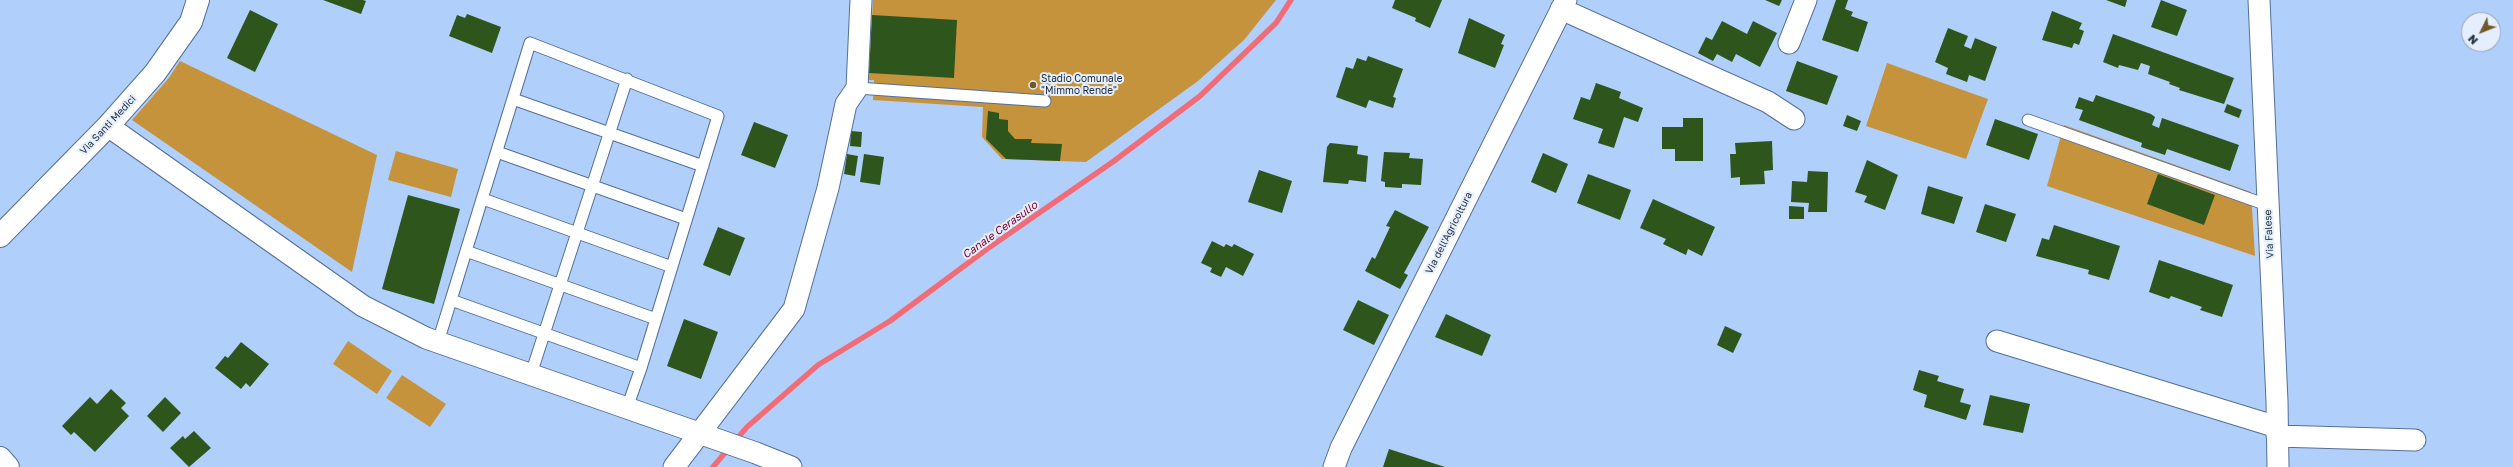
<!DOCTYPE html>
<style>
body{margin:0}
#map{position:relative;width:2513px;height:467px;overflow:hidden;background:#b0cffb;font-family:"Golos Text",sans-serif}
canvas{display:block}
.north{position:absolute;left:2461px;top:12px;width:40px;height:40px;box-sizing:border-box;background:#e4eefc;border:1px solid #97a2b2;border-radius:50%;rotate:227deg;font-size:11px;font-weight:700;line-height:16px;text-align:center;color:#243042}
.north::after{content:'';display:block;margin:auto;width:14px;height:18px;background:#73572a;clip-path:polygon(50% 0,100% 100%,50% 72%,0 100%)}
</style>
<div id="map">
<canvas width="2513" height="467"></canvas>
<div class="north">N</div>
</div>
<script>
const ctx = document.querySelector('canvas').getContext('2d');
ctx.lineJoin = 'round';
function fill(path, color) { ctx.fillStyle = color; ctx.fill(path, 'evenodd'); }
const poly = rows => new Path2D(rows.map(r => 'M' + r).join(''));
function strokePath(path, color, width, dash) { ctx.strokeStyle = color; ctx.lineWidth = width; ctx.lineCap = dash ? 'butt' : 'round'; ctx.setLineDash(dash || []); ctx.stroke(path); }
function write(font, color, halo, rows, align = 'center') {
  ctx.font = font + ' "Golos Text",sans-serif'; ctx.lineWidth = 4; ctx.setLineDash([]); ctx.textBaseline = 'middle'; ctx.strokeStyle = halo; ctx.fillStyle = color; for (const [text, x, y, turn = 0] of rows) {
    ctx.save(); ctx.translate(x, y); ctx.rotate((+turn || 0) * Math.PI / 180); ctx.textAlign = isNaN(turn) ? turn : align; if (halo) ctx.strokeText(text, 0, 0); ctx.fillText(text, 0, 0); ctx.restore();
  }
}
const green = poly([
 [873,0,1276,0,1244,40,1198,81,1086,162,1002,159,982,137,983,107,873,100,874,80,869,80,869,73],
 [180,61,377,155,352,272,132,120,168,79],
 [1887,63,1988,99,1966,159,1866,126],
 [2064,125,2251,192,2255,256,2047,186],
 [396,151,458,169,451,197,388,180],
 [348,341,392,371,377,394,333,364],
 [402,375,446,404,430,427,386,398]
]);
const stream = poly([
 [735,441,747,427,818,365,890,321,987,249,1114,161,1200,96,1276,23,1291,0],
 [713,467,729,448]
]);
const building = poly([
 [323,0,363,0,366,1,361,14],
 [1395,0,1442,0,1430,28,1415,21,1416,18,1392,8],
 [1765,0,1782,0,1779,6],
 [1836,0,1848,0,1845,9,1853,12,1851,16,1868,22,1858,52,1822,40],
 [2106,0,2127,0,2125,7],
 [2161,0,2187,10,2177,36,2151,27],
 [250,10,278,24,255,72,227,58],
 [2052,11,2082,23,2079,29,2084,31,2079,45,2074,43,2072,48,2042,40],
 [467,14,501,27,492,53,449,36,457,15,465,18],
 [872,15,957,20,954,78,869,73],
 [1469,18,1505,35,1501,44,1504,45,1495,68,1458,53],
 [1722,21,1747,34,1753,21,1777,33,1760,67,1736,54,1732,62,1717,54,1713,61,1698,53,1706,37,1712,40],
 [1948,28,1968,36,1964,46,1971,49,1975,38,1997,47,1985,81,1969,75,1967,82,1946,74,1948,68,1935,62],
 [2113,34,2234,78,2224,104,2179,90,2180,88,2169,84,2170,82,2148,74,2150,66,2141,63,2138,70,2119,65,2118,68,2103,62],
 [1368,56,1403,69,1393,97,1396,98,1393,108,1369,100,1366,108,1336,97,1346,67,1353,69,1357,58,1366,61],
 [1797,61,1838,76,1827,105,1786,91],
 [1596,83,1621,92,1619,98,1643,108,1638,122,1624,117,1614,148,1598,143,1603,129,1573,119,1581,97,1590,100],
 [2096,95,2151,114,2155,117,2152,125,2159,128,2162,118,2239,145,2230,171,2167,149,2165,155,2141,147,2142,143,2079,120,2083,110,2075,108,2079,97,2093,102],
 [2227,104,2242,110,2239,118,2224,112],
 [988,111,999,113,999,119,1008,120,1008,131,1015,139,1032,139,1031,143,1062,144,1060,161,1006,159,986,139],
 [1847,115,1861,121,1857,131,1843,126],
 [1683,118,1703,118,1703,161,1675,161,1675,149,1662,149,1662,127,1683,127],
 [1995,119,2038,134,2029,160,1986,145],
 [754,122,788,135,775,168,741,155],
 [851,131,862,132,861,147,850,146],
 [1772,141,1773,170,1764,171,1765,184,1740,185,1740,177,1731,178,1730,154,1736,154,1735,143],
 [1330,143,1358,146,1357,154,1368,156,1366,182,1349,180,1348,184,1323,182,1327,147],
 [1384,152,1410,153,1409,158,1423,159,1421,185,1402,184,1402,188,1385,187,1385,182,1381,181],
 [1543,153,1568,164,1556,193,1531,182],
 [847,154,858,156,855,176,844,174],
 [864,154,884,157,880,185,860,182],
 [1867,160,1898,175,1885,210,1864,202,1867,196,1855,192],
 [1259,170,1292,181,1282,213,1248,202],
 [1808,171,1828,172,1827,212,1808,212,1809,203,1791,202,1792,181,1807,182],
 [1588,174,1631,190,1620,220,1577,203],
 [2158,174,2215,195,2204,225,2147,204],
 [1928,186,1963,197,1954,224,1921,214],
 [408,195,460,209,434,304,382,289],
 [1653,199,1715,227,1702,256,1688,249,1686,255,1663,244,1666,239,1640,228],
 [1985,204,2016,214,2006,242,1976,232],
 [1789,206,1804,207,1804,219,1789,219],
 [1395,210,1429,227,1404,273,1408,275,1400,289,1365,271,1372,257,1375,259,1390,227,1386,226],
 [2054,225,2120,246,2109,280,2088,274,2089,270,2036,256,2042,238,2049,240],
 [718,227,745,238,730,276,703,265],
 [1212,241,1224,247,1226,244,1232,247,1234,244,1254,254,1243,276,1226,267,1221,277,1210,272,1212,268,1201,263],
 [2159,260,2233,285,2222,317,2200,310,2202,307,2171,296,2169,299,2149,292],
 [1358,300,1389,315,1374,345,1343,330],
 [1446,314,1491,335,1482,356,1435,337],
 [684,319,718,332,701,379,667,366],
 [1725,326,1742,334,1733,353,1717,345],
 [241,342,269,364,250,387,246,383,241,389,215,368,225,356,228,358],
 [1919,370,1939,376,1937,381,1964,389,1960,402,1971,405,1966,420,1924,407,1927,395,1913,390],
 [111,389,126,403,121,408,129,416,95,452,74,432,71,435,62,426,90,397,97,404],
 [1990,395,2030,404,2023,433,1983,425],
 [165,397,181,413,163,432,147,416],
 [194,431,211,448,189,467,170,448,183,436,185,439],
 [1389,449,1445,467,1383,467]
]);
const service = poly([
 [530,43,718,116,641,368,451,300,530,43],
 [857,88,1045,101],
 [513,99,703,166],
 [2028,120,2267,205],
 [497,152,686,219],
 [483,199,672,267],
 [466,251,656,319],
 [438,342,451,300],
 [531,374,627,79],
 [627,408,641,368]
]);
const minor = poly([
 [2259,0,2277,401,2278,467],
 [1561,9,1768,102,1794,119],
 [1789,43,1806,0],
 [108,126,363,306,426,338,756,453,791,467],
 [1997,341,2277,427],
 [2277,436,2415,440],
 [674,467,794,309,828,188,846,104,857,88,861,0],
 [1334,467,1341,448,1566,0]
]);
const tertiary = poly([
 [0,236,108,126,155,73,191,22,198,0],
 [0,458,8,467]
]);
const markers = [
 [1033,85,4,"#73572a"]
];
const poiNames = [
 ["Stadio Comunale",1041,79],
 ["\"Mimmo Rende\"",1041,91]
];
const streetNames = [
 ["Via Santi Medici",108,125,-47],
 ["Via dell'Agricoltura",1449,233,-63],
 ["Via Falese",2269,234,-93]
];
const waterNames = [
 ["Canale Cerasullo",1000,230,-36]
];
fill(green, '#c6933d');
strokePath(stream, '#f16c77', 5.5);
fill(building, '#2e561c');
strokePath(service, '#547098', 13);
strokePath(minor, '#547098', 23);
strokePath(tertiary, '#547098', 24);
strokePath(service, '#fff', 11);
strokePath(minor, '#fff', 21);
strokePath(tertiary, '#fff', 22);
for (const [x, y, r, color] of markers) { const dot = new Path2D(); dot.arc(x, y, r, 0, 2 * Math.PI); ctx.fillStyle = color; ctx.fill(dot); strokePath(dot, '#e4eefc', 1.5); }
write('10px', '#243042', '#e4eefc', poiNames, 'left');
write('10px', '#243042', '#e4eefc', streetNames);
write('italic 11px', '#840024', '#e4eefc', waterNames);
</script>
